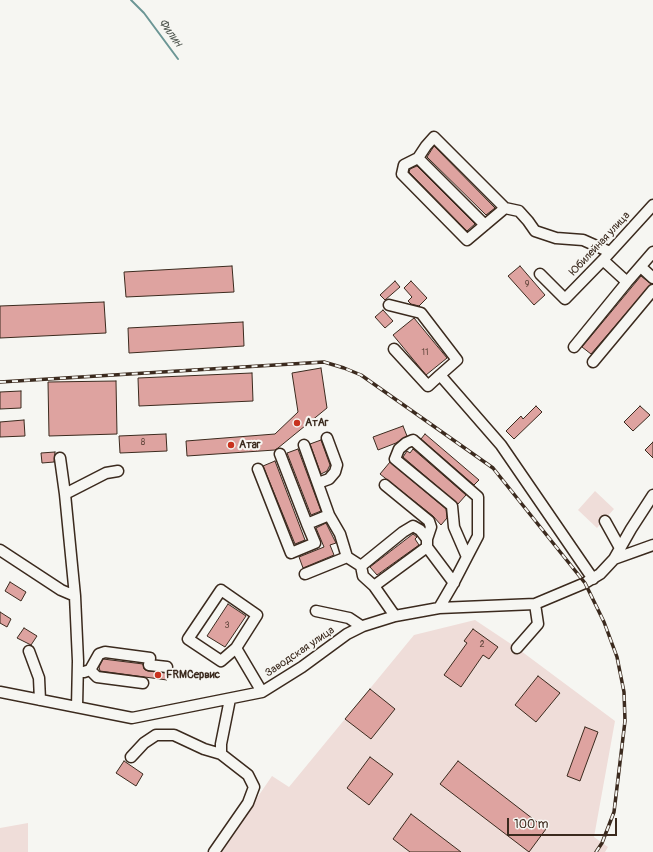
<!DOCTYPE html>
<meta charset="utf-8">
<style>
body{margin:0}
#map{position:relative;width:653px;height:852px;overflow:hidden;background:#f6f6f2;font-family:Pangolin,sans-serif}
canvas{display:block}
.scale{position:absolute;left:507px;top:818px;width:110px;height:18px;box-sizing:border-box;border:2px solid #3b2a1e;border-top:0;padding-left:5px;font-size:12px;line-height:14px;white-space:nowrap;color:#3b2a1e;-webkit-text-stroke:3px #f6f6f2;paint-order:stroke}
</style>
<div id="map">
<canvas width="653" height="852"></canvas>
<div class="scale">100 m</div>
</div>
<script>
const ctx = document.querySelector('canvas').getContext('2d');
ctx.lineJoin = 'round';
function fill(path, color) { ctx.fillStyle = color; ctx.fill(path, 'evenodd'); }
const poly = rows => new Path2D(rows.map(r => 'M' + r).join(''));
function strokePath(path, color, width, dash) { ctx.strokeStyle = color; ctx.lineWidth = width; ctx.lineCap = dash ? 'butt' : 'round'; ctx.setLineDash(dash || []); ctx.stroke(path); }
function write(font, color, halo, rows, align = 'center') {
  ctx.font = font + ' Pangolin,sans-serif'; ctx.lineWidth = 4; ctx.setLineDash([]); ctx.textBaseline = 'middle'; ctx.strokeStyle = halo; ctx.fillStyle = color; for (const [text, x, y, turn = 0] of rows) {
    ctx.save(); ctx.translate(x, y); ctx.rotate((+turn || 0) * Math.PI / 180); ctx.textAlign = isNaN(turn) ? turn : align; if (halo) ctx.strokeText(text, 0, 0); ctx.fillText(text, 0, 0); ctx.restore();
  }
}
const built = poly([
 [595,491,614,509,597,528,578,510],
 [475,620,517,648,615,721,594,837,608,847,605,852,220,852,272,776,289,787,414,635],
 [28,823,28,852,0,852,0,828]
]);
const stream = poly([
 [131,0,144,13,178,59]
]);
const building = poly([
 [434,146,495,208,486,215,427,157,434,146],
 [417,166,475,224,467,231,409,172,410,169,417,166],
 [232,266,234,292,126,297,124,272,232,266],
 [520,266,545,295,534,305,508,276,520,266],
 [641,276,651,284,591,354,582,347,641,276],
 [395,281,400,287,385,300,380,295,395,281],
 [411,281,427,298,419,306,411,304,408,301,412,297,404,288,411,281],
 [104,302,106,333,0,338,0,306,104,302],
 [383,310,393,321,385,328,375,317,383,310],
 [414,318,447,358,426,375,393,335,414,318],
 [243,322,244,346,129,353,128,328,243,322],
 [321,368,327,408,278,448,275,450,187,456,186,441,275,434,298,412,292,373,321,368],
 [252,373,253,401,139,406,138,378,252,373],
 [116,381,117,434,49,436,48,382,116,381],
 [21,391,21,408,0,409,0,392,21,391],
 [536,406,542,412,514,439,506,431,521,416,523,419,536,406],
 [640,406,650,415,633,431,624,422,640,406],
 [24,420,25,436,0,437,0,422,24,420],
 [403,426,407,436,396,443,378,450,373,437,403,426],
 [166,434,167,451,120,453,119,436,166,434],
 [425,434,479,480,474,485,421,439,425,434],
 [321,440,330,465,327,471,321,474,310,444,321,440],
 [653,442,653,458,645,450,653,442],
 [298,449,321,511,311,515,287,453,298,449],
 [413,449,466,495,458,504,403,457,407,451,410,453,413,449],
 [55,452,54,462,42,463,41,453,55,452],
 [275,461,305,540,295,544,263,466,275,461],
 [390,462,446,509,447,518,441,525,433,516,380,474,390,462],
 [326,523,336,543,330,545,334,555,303,568,299,557,324,547,316,528,326,523],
 [413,534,417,537,415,539,419,545,377,575,370,567,413,534],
 [10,582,26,592,21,601,5,591,10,582],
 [228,604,246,616,225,647,207,636,228,604],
 [0,612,11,619,7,627,0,623,0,612],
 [24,628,37,636,31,645,17,638,24,628],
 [473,629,498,647,489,659,483,655,461,687,444,675,467,643,464,641,473,629],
 [103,659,143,664,144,669,148,671,167,673,167,680,100,671,99,667,103,659],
 [538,676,560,693,536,722,515,705,538,676],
 [370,689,395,709,371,739,345,719,370,689],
 [585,727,598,732,580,781,567,776,585,727],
 [370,757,393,774,369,805,347,788,370,757],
 [124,761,143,774,136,786,116,773,124,761],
 [458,761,546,829,529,852,440,784,458,761],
 [411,814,461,852,410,852,393,839,411,814]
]);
const minor = poly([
 [418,158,485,225],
 [505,208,467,240,402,174,404,165,418,158,426,146,434,137,505,208,519,211,528,221,535,231,556,238,583,240,610,252],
 [603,260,627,282],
 [641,267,653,278],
 [540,274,565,299,603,260,653,205],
 [389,305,421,313,457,360,440,375],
 [574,347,627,282,653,252],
 [394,349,428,386,440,375,501,445,593,579],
 [593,362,653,290],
 [304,445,329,515],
 [280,454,307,524],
 [60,458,65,494],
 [258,469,291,553,315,543,307,524,329,515,340,534,347,557,361,566],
 [318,483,329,479,335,472,337,465,327,438],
 [385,485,429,521,431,527,427,539,427,547,454,583],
 [605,521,620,548],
 [427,547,374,586,363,576,361,566,403,532,413,526,420,530,427,539],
 [0,550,61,590,75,596],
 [614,559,653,545],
 [305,574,347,557],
 [374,586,395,616],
 [439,608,453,584,467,557,478,536,478,497,413,440,406,443,399,449,395,459,452,506,454,527,467,557],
 [316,611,349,618,361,626],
 [236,648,221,661,188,639,221,590,257,615,236,648,262,692],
 [517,648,538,624,535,604],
 [29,651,39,678,40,700],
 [90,670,99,654,105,652,150,658,149,665,167,667],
 [84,672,90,670,97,677,143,683],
 [0,692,132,718,262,692,302,667,347,634,363,626,395,616,439,608,535,604,585,583,600,574,614,559,631,529,653,495],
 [77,707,78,661,75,596,65,494,106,473,118,471],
 [131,757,144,743,156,735,174,735,204,749,221,754],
 [214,852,248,803,254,787,248,775,221,754,221,744,230,699]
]);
const rail = poly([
 [0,382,324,362,344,368,361,375,493,468,585,583,604,622,617,657,624,692,625,721,614,812,602,843,596,852]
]);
const markers = [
 [297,423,4,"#c8321e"],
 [231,445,4,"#c8321e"],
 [158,675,4,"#c8321e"]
];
const numberNames = [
 ["9",527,285],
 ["11",425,353],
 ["8",143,443],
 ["3",227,626],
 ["2",482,645]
];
const streetNames = [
 ["Юбилейная улица",600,244,-47],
 ["Заводская улица",300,652,-34]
];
const poiNames = [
 ["АтАг",305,423],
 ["Атаг",239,445],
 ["FRMСервис",166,675]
];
const waterNames = [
 ["Филин",170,33,54]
];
fill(built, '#efddd9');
strokePath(stream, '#6c9695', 2);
fill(building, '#dea3a0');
strokePath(building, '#3b2a1e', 1);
strokePath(minor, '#3b2a1e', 13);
strokePath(minor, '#f6f6f2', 10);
strokePath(rail, '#3b2a1e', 3.5);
strokePath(rail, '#f6f6f2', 2, [6]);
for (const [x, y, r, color] of markers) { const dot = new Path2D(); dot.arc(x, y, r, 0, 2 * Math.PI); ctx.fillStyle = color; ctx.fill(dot); strokePath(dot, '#f6f6f2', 1.5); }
write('9px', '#64483e', null, numberNames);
write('11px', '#3b2a1e', '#f6f6f2', streetNames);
write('bold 11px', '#3b2a1e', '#f6f6f2', poiNames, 'left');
write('italic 12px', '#505750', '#f6f6f2', waterNames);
</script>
